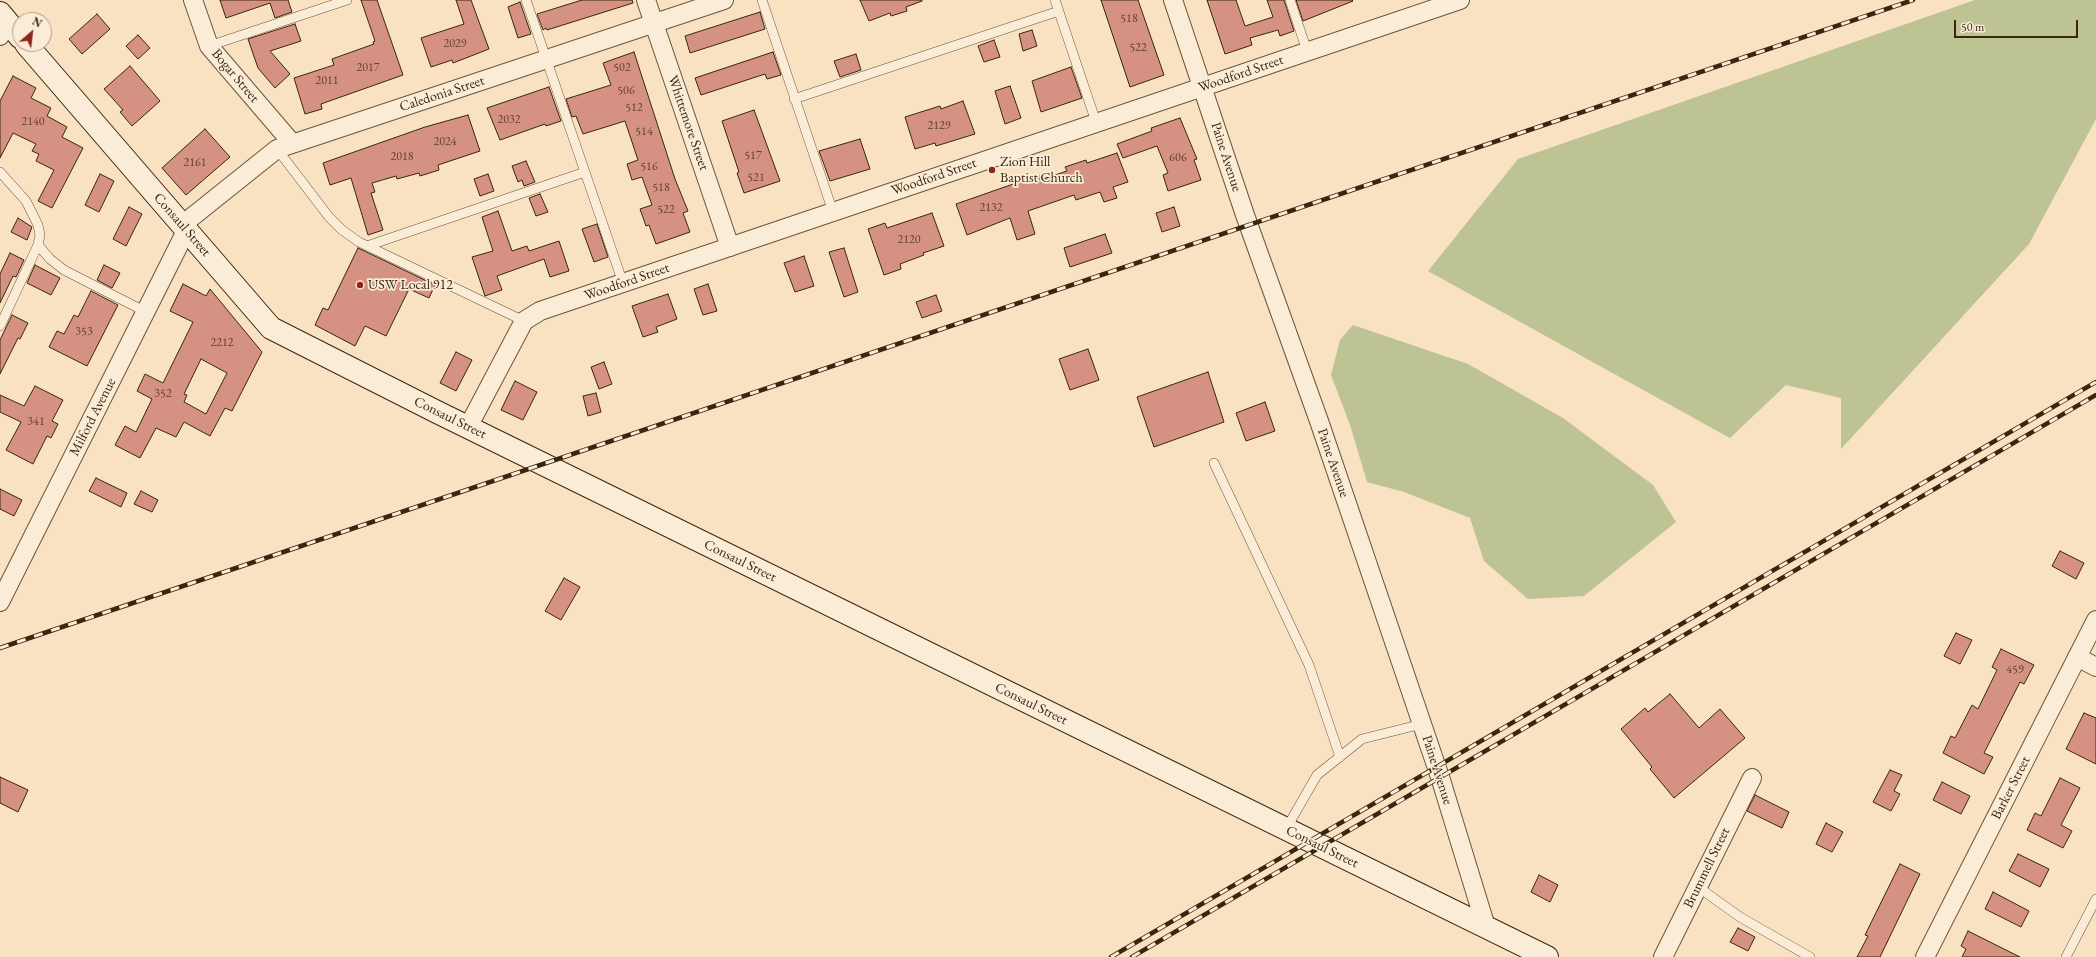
<!DOCTYPE html>
<style>
body{margin:0}
#map{position:relative;width:2096px;height:957px;overflow:hidden;background:#f8e2c2;font-family:"EB Garamond",serif}
canvas{display:block}
.north{position:absolute;left:12px;top:12px;width:40px;height:40px;box-sizing:border-box;background:#faecd7;border:1px solid #ad9d86;border-radius:50%;rotate:28deg;font-size:11px;font-weight:700;line-height:16px;text-align:center;color:#3a260d}
.north::after{content:'';display:block;margin:auto;width:14px;height:18px;background:#8f2418;clip-path:polygon(50% 0,100% 100%,50% 72%,0 100%)}
.scale{position:absolute;left:1954px;top:20px;width:124px;height:18px;box-sizing:border-box;border:2px solid #3a260d;border-top:0;padding-left:5px;font-size:12px;line-height:14px;white-space:nowrap;color:#3a260d;-webkit-text-stroke:3px #faecd7;paint-order:stroke}
</style>
<div id="map">
<canvas width="2096" height="957"></canvas>
<div class="north">N</div>
<div class="scale">50 m</div>
</div>
<script>
const ctx = document.querySelector('canvas').getContext('2d');
ctx.lineJoin = 'round';
function fill(path, color) { ctx.fillStyle = color; ctx.fill(path, 'evenodd'); }
const poly = rows => new Path2D(rows.map(r => 'M' + r).join(''));
function strokePath(path, color, width, dash) { ctx.strokeStyle = color; ctx.lineWidth = width; ctx.lineCap = dash ? 'butt' : 'round'; ctx.setLineDash(dash || []); ctx.stroke(path); }
function write(font, color, halo, rows, align = 'center') {
  ctx.font = font + ' "EB Garamond",serif'; ctx.lineWidth = 3.5; ctx.setLineDash([]); ctx.textBaseline = 'middle'; ctx.strokeStyle = halo; ctx.fillStyle = color; for (const [text, x, y, turn = 0] of rows) {
    ctx.save(); ctx.translate(x, y); ctx.rotate((+turn || 0) * Math.PI / 180); ctx.textAlign = isNaN(turn) ? turn : align; if (halo) ctx.strokeText(text, 0, 0); ctx.fillText(text, 0, 0); ctx.restore();
  }
}
const green = poly([
 [1975,0,2096,0,2096,119,2029,244,1841,449,1841,398,1786,385,1730,438,1428,271,1518,159],
 [1353,325,1468,364,1563,418,1653,485,1676,522,1584,596,1528,599,1484,561,1470,518,1404,492,1367,482,1350,425,1331,375,1340,340]
]);
const building = poly([
 [220,0,288,0,292,12,275,18,270,3,226,18,220,0],
 [361,0,377,0,403,75,321,104,322,109,305,114,294,78,334,65,332,59,374,44,373,42,375,41,361,0],
 [456,0,471,0,489,49,453,63,452,60,431,67,421,38,464,24,456,0],
 [582,0,632,0,633,3,547,30,546,28,543,30,537,14,582,0],
 [860,0,922,0,922,1,906,7,907,11,891,16,890,13,869,21,860,0],
 [1101,0,1138,0,1164,75,1130,87,1101,0],
 [1207,0,1236,0,1245,26,1273,17,1267,0,1284,0,1294,31,1280,36,1278,30,1250,38,1252,45,1225,54,1207,0],
 [1296,0,1352,0,1353,1,1303,21,1296,0],
 [520,2,531,34,518,38,508,7,520,2],
 [760,12,765,29,690,53,685,36,760,12],
 [97,14,110,29,82,54,69,39,97,14],
 [295,24,301,41,270,51,290,74,275,88,258,68,248,39,295,24],
 [1032,30,1037,46,1023,51,1019,34,1032,30],
 [138,35,150,48,138,59,126,46,138,35],
 [994,40,1000,57,984,62,978,46,994,40],
 [634,52,675,179,688,211,683,213,690,232,656,244,649,225,646,226,640,209,652,205,642,177,632,180,627,164,638,160,625,121,583,134,576,116,572,117,566,99,611,85,603,63,634,52],
 [773,52,781,75,767,79,765,74,701,95,695,78,773,52],
 [856,54,861,70,840,77,834,61,856,54],
 [130,66,160,101,132,126,120,112,123,110,104,89,130,66],
 [1071,67,1082,98,1041,112,1032,81,1071,67],
 [13,76,36,88,31,98,51,108,47,116,67,127,62,137,83,148,52,208,38,201,54,170,36,161,39,154,32,151,36,144,13,133,0,158,0,101,13,76],
 [1010,86,1021,118,1005,124,995,91,1010,86],
 [549,87,561,121,546,126,545,124,500,140,487,108,549,87],
 [963,101,975,134,936,146,935,143,915,149,905,117,940,106,941,109,963,101],
 [754,110,780,181,744,193,737,173,739,172,722,121,754,110],
 [468,115,480,151,438,165,439,170,420,176,419,173,397,179,396,176,372,183,375,192,371,193,383,230,368,235,351,178,330,185,323,163,425,127,468,115],
 [1180,118,1197,159,1194,160,1201,180,1168,191,1163,175,1168,173,1157,146,1123,158,1117,144,1152,131,1151,128,1180,118],
 [205,129,230,157,186,195,162,168,205,129],
 [860,139,870,169,830,181,819,151,860,139],
 [1117,153,1128,182,1113,187,1117,198,1104,202,1100,192,1076,200,1074,195,1028,211,1035,234,1017,240,1010,218,967,235,956,204,1039,175,1040,180,1067,171,1065,167,1086,160,1087,163,1117,153],
 [526,161,535,182,524,186,522,180,518,182,512,166,526,161],
 [100,174,114,181,99,212,85,205,100,174],
 [488,174,494,191,480,196,474,179,488,174],
 [540,194,548,212,536,216,529,198,540,194],
 [129,207,142,214,126,246,113,239,129,207],
 [1174,207,1180,226,1162,232,1156,213,1174,207],
 [498,211,512,251,527,246,529,251,559,241,569,271,550,277,544,259,497,276,502,290,485,296,472,257,493,251,482,217,498,211],
 [932,213,944,246,923,253,924,255,900,264,901,269,884,275,868,229,885,223,887,228,932,213],
 [18,218,32,227,27,240,11,232,18,218],
 [597,224,608,257,594,262,582,229,597,224],
 [1105,234,1112,253,1070,267,1064,248,1105,234],
 [358,248,435,285,429,298,409,289,386,336,365,326,355,346,315,325,323,308,328,310,358,248],
 [844,248,858,292,844,297,829,252,844,248],
 [10,253,24,260,16,277,13,276,0,303,0,274,10,253],
 [804,256,814,286,795,292,784,263,804,256],
 [35,265,60,278,51,295,27,283,35,265],
 [104,265,120,273,112,288,97,280,104,265],
 [183,284,206,296,210,289,262,352,232,411,225,408,210,436,184,422,176,437,156,428,140,458,115,445,125,426,136,432,152,399,137,391,145,374,163,383,193,322,170,311,183,284],
 [201,359,227,373,206,414,184,402,187,395,184,394,201,359],
 [708,284,717,311,703,315,694,289,708,284],
 [91,291,118,305,87,366,49,347,57,331,64,334,74,315,78,317,91,291],
 [668,294,677,319,656,327,658,332,643,337,632,306,668,294],
 [936,295,942,311,922,318,916,302,936,295],
 [12,315,28,323,20,339,18,338,0,374,0,340,12,315],
 [1088,349,1099,380,1070,390,1059,359,1088,349],
 [456,352,472,360,456,391,440,383,456,352],
 [604,362,612,384,599,389,591,367,604,362],
 [1208,372,1224,422,1154,447,1137,397,1208,372],
 [515,381,537,392,523,420,501,410,515,381],
 [35,386,63,400,52,421,58,424,51,438,47,436,33,464,6,450,21,422,0,412,0,395,24,406,35,386],
 [596,393,601,412,588,416,583,396,596,393],
 [1265,402,1275,431,1246,441,1236,413,1265,402],
 [96,478,127,493,121,507,89,491,96,478],
 [0,489,22,500,14,516,0,509,0,489],
 [141,491,158,500,152,512,134,504,141,491],
 [2060,551,2084,563,2076,579,2052,566,2060,551],
 [564,578,580,587,561,620,545,611,564,578],
 [1956,633,1972,640,1960,664,1944,656,1956,633],
 [2001,649,2034,665,2024,684,2020,682,1984,753,1993,757,1984,774,1943,753,1951,736,1955,738,1972,705,1978,709,1997,670,1992,667,2001,649],
 [1670,694,1699,728,1720,709,1745,738,1674,798,1650,769,1652,767,1621,729,1645,708,1648,712,1670,694],
 [2084,713,2096,718,2096,764,2066,749,2084,713],
 [1890,770,1902,775,1894,791,1900,794,1891,811,1873,802,1890,770],
 [0,777,28,790,18,812,0,803,0,777],
 [2060,778,2080,788,2061,825,2072,831,2063,848,2027,830,2035,813,2041,816,2060,778],
 [1942,782,1970,796,1961,814,1933,800,1942,782],
 [1755,795,1789,812,1782,828,1747,811,1755,795],
 [1826,823,1843,832,1832,852,1816,844,1826,823],
 [2018,854,2049,869,2040,887,2009,871,2018,854],
 [1900,864,1920,874,1880,957,1857,957,1868,936,1865,935,1900,864],
 [1539,875,1558,885,1550,902,1531,892,1539,875],
 [1993,892,2029,911,2021,927,1985,909,1993,892],
 [1738,928,1755,937,1748,951,1730,942,1738,928],
 [1968,931,2020,957,1962,957,1966,949,1961,946,1968,931]
]);
const lane = poly([
 [526,0,623,283],
 [762,0,833,212],
 [1055,0,1096,122],
 [1290,0,1307,51],
 [209,46,347,0],
 [794,99,1059,11],
 [277,149,329,217,342,230,359,242,524,321],
 [0,172,26,201,38,225,40,235,38,245,50,259,64,270,146,312],
 [367,246,585,172],
 [0,326,38,245],
 [1214,463,1309,665,1340,757],
 [1286,829,1317,775,1362,739,1422,724],
 [1698,887,1740,917,1810,957],
 [2066,957,2096,899]
]);
const street = poly([
 [193,0,209,46,292,143],
 [646,0,730,247],
 [1173,0,1245,215,1319,421,1440,777,1486,927],
 [0,36,7,22],
 [182,225,277,149,724,0],
 [468,427,524,321,540,311,1460,0],
 [0,602,186,231],
 [2077,657,2096,667],
 [1663,957,1752,778],
 [1925,957,2096,620]
]);
const secondary = poly([
 [0,13,20,37],
 [26,44,271,328,437,412,1547,957]
]);
const rail = poly([
 [0,648,1913,0],
 [1111,957,2096,382],
 [1132,957,2096,395]
]);
const markers = [
 [992,170,4,"#8f2418"],
 [360,285,4,"#8f2418"]
];
const numberNames = [
 ["518",1129,19],
 ["2029",455,44],
 ["522",1138,48],
 ["2017",368,68],
 ["502",622,68],
 ["2011",327,81],
 ["506",626,91],
 ["512",634,108],
 ["2032",509,120],
 ["2140",33,122],
 ["2129",939,126],
 ["514",644,132],
 ["2024",445,142],
 ["517",753,156],
 ["2018",402,157],
 ["606",1178,158],
 ["2161",195,163],
 ["516",649,167],
 ["521",756,178],
 ["518",661,188],
 ["2132",991,208],
 ["522",666,210],
 ["2120",909,240],
 ["353",84,332],
 ["2212",222,343],
 ["352",163,394],
 ["341",36,422],
 ["459",2015,670]
];
const streetNames = [
 ["Woodford Street",1241,74,-19],
 ["Bogar Street",235,76,50],
 ["Caledonia Street",442,94,-18],
 ["Whittemore Street",688,123,71],
 ["Paine Avenue",1226,157,72],
 ["Woodford Street",934,177,-19],
 ["Consaul Street",182,225,49],
 ["Woodford Street",627,282,-19],
 ["Milford Avenue",93,417,-63],
 ["Consaul Street",450,418,26],
 ["Paine Avenue",1333,463,71],
 ["Consaul Street",740,561,26],
 ["Consaul Street",1031,704,26],
 ["Paine Avenue",1437,770,72],
 ["Barker Street",2011,788,-63],
 ["Consaul Street",1322,847,26],
 ["Brummell Street",1707,868,-64]
];
const poiNames = [
 ["Zion Hill",1000,162],
 ["Baptist Church",1000,178],
 ["USW Local 912",368,285]
];
fill(green, '#bec393');
fill(building, '#d59181');
strokePath(building, '#3a260d', 1);
strokePath(lane, '#6a553a', 10);
strokePath(street, '#6a553a', 20);
strokePath(secondary, '#3a260d', 24);
strokePath(lane, '#faecd7', 9);
strokePath(street, '#faecd7', 18);
strokePath(secondary, '#faecd7', 22);
strokePath(rail, '#3a260d', 4.5);
strokePath(rail, '#faecd7', 3, [9]);
for (const [x, y, r, color] of markers) { const dot = new Path2D(); dot.arc(x, y, r, 0, 2 * Math.PI); ctx.fillStyle = color; ctx.fill(dot); strokePath(dot, '#faecd7', 1.5); }
write('12px', '#61412a', null, numberNames);
write('14px', '#3a260d', '#faecd7', streetNames);
write('14px', '#3a260d', '#faecd7', poiNames, 'left');
</script>
